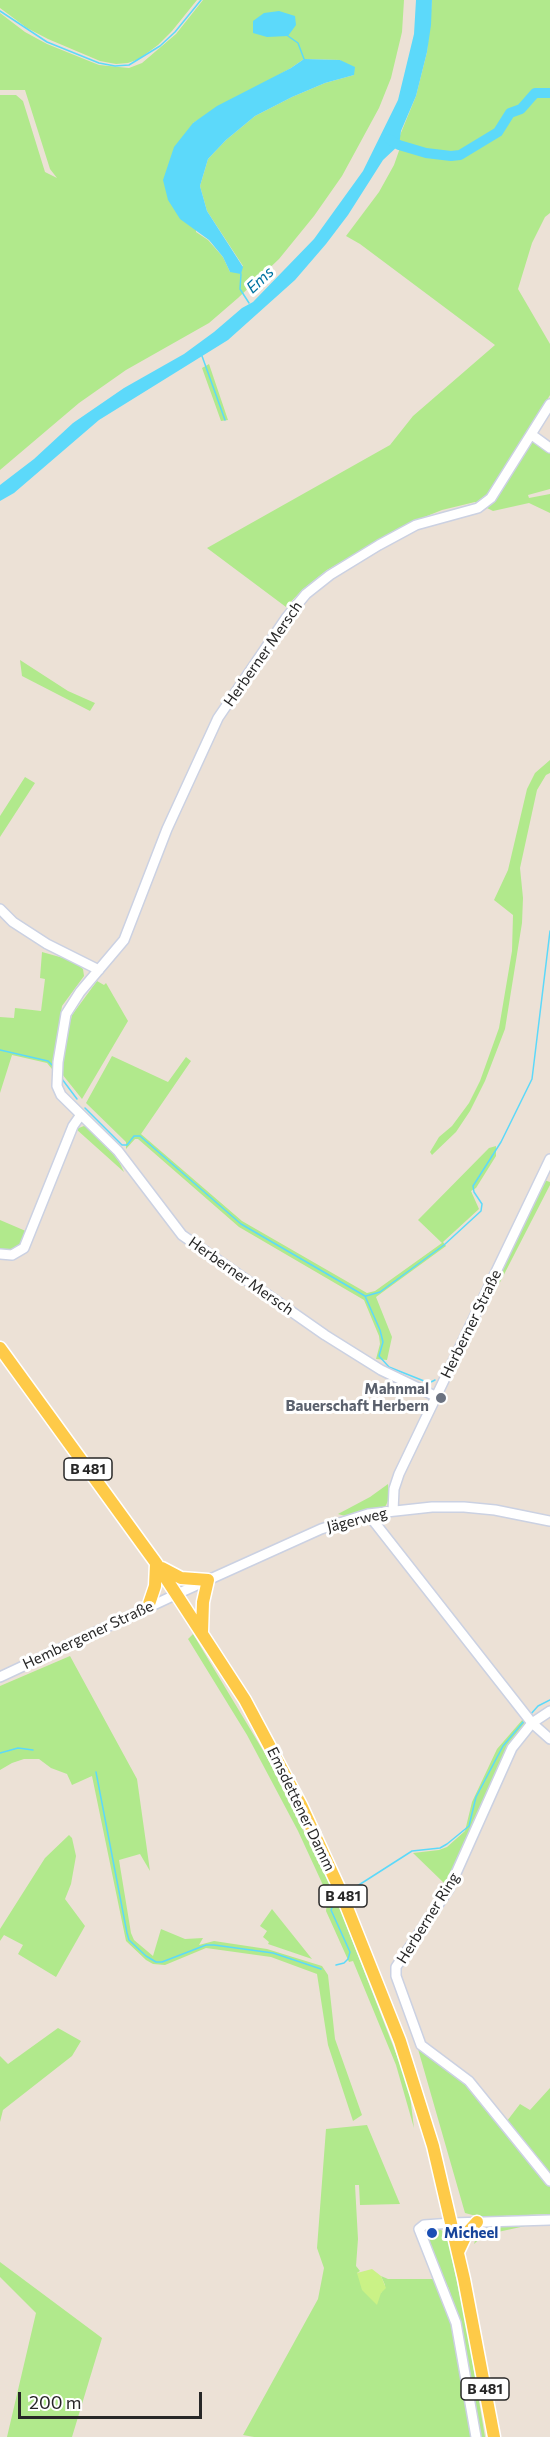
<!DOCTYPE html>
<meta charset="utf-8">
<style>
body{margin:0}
#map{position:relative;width:550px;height:2437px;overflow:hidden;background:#ece1d6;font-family:Commissioner,sans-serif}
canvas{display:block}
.scale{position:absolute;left:18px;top:2392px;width:184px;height:27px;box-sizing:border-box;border:3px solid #272727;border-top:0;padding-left:8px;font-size:18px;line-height:21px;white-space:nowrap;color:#272727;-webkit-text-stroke:4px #fff;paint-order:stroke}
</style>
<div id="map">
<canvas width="550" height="2437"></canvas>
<div class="scale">200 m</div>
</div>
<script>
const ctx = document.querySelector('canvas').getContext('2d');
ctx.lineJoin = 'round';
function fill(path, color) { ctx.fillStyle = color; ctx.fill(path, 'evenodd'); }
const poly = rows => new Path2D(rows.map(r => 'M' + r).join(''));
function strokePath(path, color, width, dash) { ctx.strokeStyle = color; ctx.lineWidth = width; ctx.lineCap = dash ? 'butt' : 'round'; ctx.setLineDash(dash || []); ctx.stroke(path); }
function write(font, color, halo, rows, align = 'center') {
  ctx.font = font + ' Commissioner,sans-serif'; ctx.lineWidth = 6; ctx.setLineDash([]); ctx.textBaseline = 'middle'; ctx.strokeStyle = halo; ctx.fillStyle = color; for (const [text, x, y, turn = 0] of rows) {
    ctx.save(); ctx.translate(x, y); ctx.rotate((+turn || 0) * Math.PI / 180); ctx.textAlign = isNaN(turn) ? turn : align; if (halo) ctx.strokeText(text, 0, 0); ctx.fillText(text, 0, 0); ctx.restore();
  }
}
const green = poly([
 [0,0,197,0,172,31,158,45,139,59,128,63,116,64,100,61,48,39,27,28,0,8],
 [203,0,404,0,402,32,391,78,379,108,342,176,314,216,279,259,238,298,209,323,126,370,79,403,0,470,0,95,16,95,23,101,45,172,57,178,50,169,25,90,0,90,0,13,25,32,47,44,99,65,129,68,142,63,176,34],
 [304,59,340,60,354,75,325,83,292,97,255,116,226,140,208,159,200,186,207,211,243,266,230,272,223,257,208,240,196,232,193,123,291,68],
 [432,0,550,0,550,213,545,217,532,243,518,289,550,344,550,395,526,435,550,453,550,489,528,495,529,498,550,494,550,513,529,503,493,511,475,502,442,510,412,522,327,570,302,590,286,607,207,548,390,445,413,416,495,345,360,244,346,236,379,192,394,165,401,145,398,140,416,96,427,52],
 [209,364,228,420,221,421,202,368],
 [20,660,68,691,95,703,90,711,22,676],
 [550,760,550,773,546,775,537,790,520,868,523,898,522,923,505,1029,485,1081,470,1111,456,1132,432,1155,430,1152,439,1137,452,1126,469,1103,480,1081,499,1028,512,951,513,915,494,900,508,870,527,789,535,773],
 [25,777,35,783,0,837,0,816],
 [42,952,74,961,83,969,84,976,62,1006,52,1069,47,1063,12,1055,0,1093,0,1017,14,1018,15,1008,41,1011,45,979,40,978],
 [97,981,104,985,106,983,128,1021,82,1099,62,1074,65,1041,72,1015],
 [112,1056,168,1082,186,1057,191,1061,141,1134,242,1221,367,1293,375,1291,442,1243,418,1220,489,1148,496,1146,496,1156,476,1188,471,1191,479,1209,443,1242,446,1246,376,1297,392,1337,387,1360,376,1359,380,1344,379,1336,364,1300,239,1227,138,1139,135,1139,126,1149,126,1142,86,1103],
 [84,1126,90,1128,118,1159,124,1172,76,1129],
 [544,1180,550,1182,550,1185,495,1292,491,1290],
 [0,1220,28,1232,22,1245,14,1251,0,1250],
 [388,1484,389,1499,385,1507,345,1516,338,1514,370,1497],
 [193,1634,267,1757,333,1891,409,2087,414,2128,396,2065,353,1961,349,1962,326,1911,328,1896,298,1831,247,1735,188,1639],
 [70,1656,137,1779,150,1871,140,1854,119,1860,131,1933,134,1940,153,1956,161,1929,185,1939,203,1938,199,1945,214,1941,267,1949,322,1966,328,1975,335,2039,362,2115,353,2121,328,2045,317,1974,271,1957,206,1948,165,1965,153,1964,146,1960,126,1941,92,1776,72,1785,67,1774,51,1768,39,1759,24,1759,12,1763,0,1770,0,1686],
 [523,1719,527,1721,525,1731,510,1746,471,1827,446,1885,413,1853,439,1850,447,1847,465,1831,472,1802,497,1749],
 [69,1835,72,1838,76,1856,71,1884,65,1899,85,1926,56,1977,18,1954,23,1945,4,1935,0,1941,0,1929,45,1858],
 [272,1909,312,1959,268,1944,269,1942,263,1937,267,1931,260,1926],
 [58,2028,81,2041,72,2056,3,2110,0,2122,0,2056,8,2064],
 [418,2049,467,2083,550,2187,550,2214,480,2217,465,2213],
 [550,2088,550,2175,507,2121,520,2104,530,2110],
 [367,2125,400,2204,360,2205,359,2185,355,2185,358,2239,356,2266,360,2271,357,2273,381,2293,385,2285,381,2276,388,2279,433,2279,452,2322,473,2437,254,2437,243,2435,318,2299,324,2268,317,2248,326,2129],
 [493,2225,530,2225,484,2235,474,2244,478,2231],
 [434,2228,440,2229,447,2235,467,2329,485,2437,479,2437,459,2322,449,2289,424,2235],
 [0,2262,102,2338,72,2437,7,2437,36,2313,0,2277]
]);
const pitch = poly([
 [372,2269,381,2276,386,2288,381,2293,377,2305,362,2290,357,2273]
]);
const water = poly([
 [416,0,432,0,431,25,427,52,416,96,401,131,399,145,383,160,348,215,326,244,295,280,228,340,99,420,14,493,0,501,0,485,34,459,73,423,124,388,184,354,214,332,242,308,253,302,314,239,363,171,398,100,414,34],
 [279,11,295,16,296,25,288,36,267,37,253,33,253,21,264,13],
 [304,59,340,60,355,67,354,75,325,83,292,97,255,116,226,140,208,159,200,186,207,211,243,267,241,274,230,272,223,257,209,240,180,219,168,200,163,180,174,147,193,123,217,106,291,68]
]);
const stream = poly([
 [0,11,47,42,99,63,115,66,129,65,160,46,175,32,201,0],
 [288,36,298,43,304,59],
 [241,274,240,289,249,303],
 [202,356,225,420],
 [0,1050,48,1061,52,1065],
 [62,1079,77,1099],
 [85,1108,122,1145,127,1145,134,1136,140,1136,241,1224,365,1296,380,1330,383,1342,379,1356,389,1367,429,1383,435,1380],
 [366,1296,380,1292,444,1245,481,1211,482,1204,474,1192,473,1186,501,1142,532,1079,550,931],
 [530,1715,538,1706,550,1700],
 [0,1753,18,1748,33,1750],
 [96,1772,127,1933,129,1940,146,1956,156,1962,162,1962,206,1945,214,1945,273,1953,321,1969],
 [351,1890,412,1851,440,1848,447,1844,469,1826,476,1797,503,1746,524,1721],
 [334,1903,331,1910,350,1952,348,1959,344,1963,336,1965]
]);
const river = poly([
 [389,139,399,145,426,153,451,156,460,155,498,132,510,113,521,109,535,93,550,93]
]);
const minor = poly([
 [532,435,550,448],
 [0,909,13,922,47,944,99,970],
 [0,1254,12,1255,24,1248,73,1126,80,1116],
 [435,1396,381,1370,325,1335,182,1235,118,1151,61,1095,57,1086,58,1062,66,1014,80,992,124,940,167,829,218,718,286,618,306,594,330,575,379,545,416,525,478,508,491,498,550,404],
 [393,1511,394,1489,399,1474,550,1159],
 [368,1514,532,1723,550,1711],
 [0,1677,177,1594,321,1529,368,1514,432,1507,464,1507,495,1510,550,1521],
 [550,1739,532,1723,512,1748,449,1889,396,1967,396,1976,421,2045,469,2081,550,2181],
 [476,2437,456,2323,419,2229,424,2225,452,2223,550,2220]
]);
const major = poly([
 [0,1348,156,1563,245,1700,301,1805,340,1890,400,2041,433,2146,464,2279,494,2437],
 [162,1568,181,1578,208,1580,203,1602,202,1632],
 [148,1607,155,1586,156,1564],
 [458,2252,467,2233,477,2222]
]);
const markers = [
 [441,1398,6,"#6b7280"],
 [432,2233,6,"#1a4fb4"]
];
const shields = [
 [88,1469,48],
 [343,1896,48],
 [485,2389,48]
];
const shieldNames = [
 ["B 481",88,1469],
 ["B 481",343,1896],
 ["B 481",485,2389]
];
const streetNames = [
 ["Herberner Mersch",263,654,-55],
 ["Herberner Mersch",241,1276,35],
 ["Herberner Straße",471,1324,-64],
 ["Jägerweg",357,1520,-14],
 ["Hembergener Straße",88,1635,-25],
 ["Emsdettener Damm",301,1809,64],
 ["Herberner Ring",428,1918,-58]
];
const worshipNames = [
 ["Mahnmal",429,1389],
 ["Bauerschaft Herbern",429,1406]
];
const transitNames = [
 ["Micheel",444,2233]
];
const waterNames = [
 ["Ems",260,280,-43]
];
fill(green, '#b1e98c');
fill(pitch, '#caf286');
fill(water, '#5cd9fa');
strokePath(stream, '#5cd9fa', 1.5);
strokePath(river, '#5cd9fa', 10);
strokePath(minor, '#cbd1e2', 12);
strokePath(major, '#fff', 15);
strokePath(minor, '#fff', 9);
strokePath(major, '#feca48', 12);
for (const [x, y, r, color] of markers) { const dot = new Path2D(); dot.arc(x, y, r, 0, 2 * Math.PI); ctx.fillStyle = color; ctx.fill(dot); strokePath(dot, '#fff', 2); }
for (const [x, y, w] of shields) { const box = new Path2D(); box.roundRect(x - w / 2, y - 11, w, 22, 4.5); ctx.fillStyle = '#fff'; ctx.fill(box); strokePath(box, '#272727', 1.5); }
write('bold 14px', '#272727', null, shieldNames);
write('15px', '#272727', '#fff', streetNames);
write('bold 15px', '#5b616d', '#fff', worshipNames, 'right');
write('bold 15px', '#164399', '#fff', transitNames, 'left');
write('italic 16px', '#0073a1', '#fff', waterNames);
</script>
